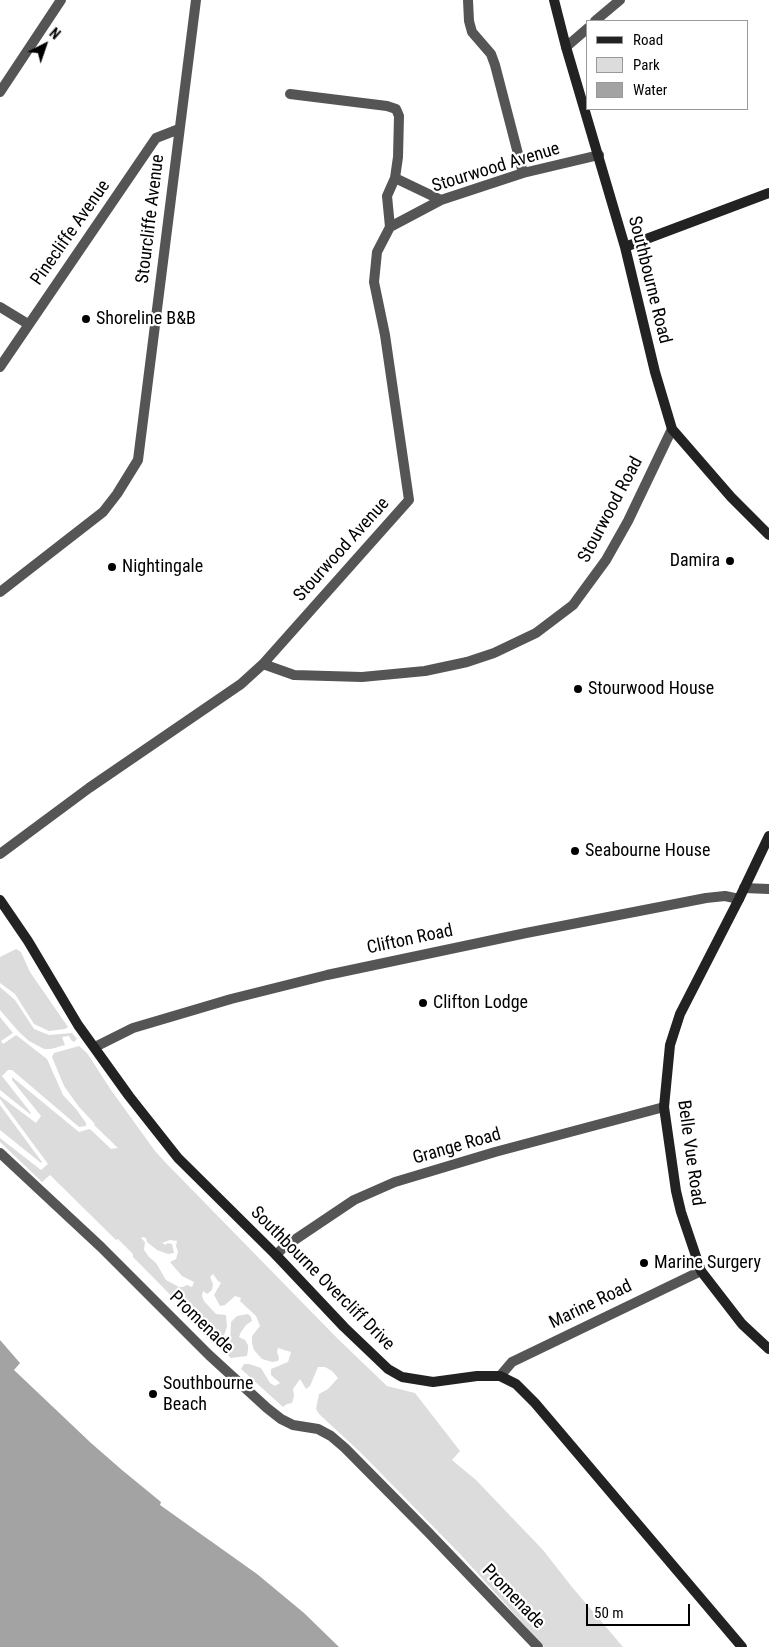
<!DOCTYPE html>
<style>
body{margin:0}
#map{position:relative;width:769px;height:1647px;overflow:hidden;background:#fff;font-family:"Roboto Condensed",sans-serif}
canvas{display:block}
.legend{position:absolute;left:586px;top:20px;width:162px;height:90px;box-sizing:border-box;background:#fff;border:1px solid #999;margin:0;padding:6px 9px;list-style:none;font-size:15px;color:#000}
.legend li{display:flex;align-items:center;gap:10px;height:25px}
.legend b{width:25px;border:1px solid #999}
.north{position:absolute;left:20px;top:20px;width:50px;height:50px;-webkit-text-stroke:4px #fff;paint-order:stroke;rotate:41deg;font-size:14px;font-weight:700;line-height:20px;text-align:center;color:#000}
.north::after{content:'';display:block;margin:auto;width:18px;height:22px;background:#000;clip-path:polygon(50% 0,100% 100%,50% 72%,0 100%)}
.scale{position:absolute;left:586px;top:1604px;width:104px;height:22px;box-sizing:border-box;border:2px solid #000;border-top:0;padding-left:6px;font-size:15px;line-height:18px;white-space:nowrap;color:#000;-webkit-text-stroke:4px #fff;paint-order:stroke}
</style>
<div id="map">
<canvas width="769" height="1647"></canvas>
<ul class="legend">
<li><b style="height:6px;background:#222"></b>Road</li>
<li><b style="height:14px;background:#dcdcdc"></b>Park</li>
<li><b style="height:14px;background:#a3a3a3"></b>Water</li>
</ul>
<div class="north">N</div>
<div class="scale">50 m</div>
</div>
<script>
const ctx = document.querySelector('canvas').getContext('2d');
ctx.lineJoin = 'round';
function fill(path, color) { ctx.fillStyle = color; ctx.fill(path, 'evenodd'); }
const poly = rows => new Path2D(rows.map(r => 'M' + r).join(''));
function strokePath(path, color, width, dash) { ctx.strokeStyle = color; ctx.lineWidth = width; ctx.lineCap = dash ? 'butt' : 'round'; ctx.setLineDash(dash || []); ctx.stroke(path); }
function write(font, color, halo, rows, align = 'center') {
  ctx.font = font + ' "Roboto Condensed",sans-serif'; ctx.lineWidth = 4.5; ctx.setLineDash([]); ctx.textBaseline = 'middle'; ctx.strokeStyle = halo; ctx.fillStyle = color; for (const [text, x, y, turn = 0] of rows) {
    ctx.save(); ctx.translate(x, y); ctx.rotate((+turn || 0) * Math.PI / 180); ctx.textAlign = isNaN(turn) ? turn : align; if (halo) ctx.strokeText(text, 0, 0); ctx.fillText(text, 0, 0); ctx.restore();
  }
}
const green = poly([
 [16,949,21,952,30,972,68,1027,65,1029,49,1031,34,1024,15,994,0,983,0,957],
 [0,987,15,1000,34,1029,49,1035,72,1033,77,1039,74,1042,71,1040,69,1036,62,1037,65,1045,51,1049,44,1049,29,1041,19,1032,0,1010],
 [0,1017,13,1033,1,1041,3,1044,16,1035,47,1059,63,1095,76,1109,86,1123,86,1126,79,1127,12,1070,8,1070,2,1076,31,1113,30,1114,0,1090],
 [79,1046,87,1053,111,1090,155,1151,165,1162,337,1338,387,1386,415,1393,460,1451,452,1460,476,1480,543,1550,572,1587,623,1647,544,1647,461,1555,360,1452,319,1414,316,1409,319,1394,328,1389,338,1378,332,1371,325,1367,318,1367,310,1386,306,1389,300,1379,293,1389,294,1396,292,1403,287,1404,283,1407,241,1369,244,1364,249,1364,261,1368,270,1383,275,1386,280,1383,271,1375,271,1369,288,1362,291,1352,278,1348,277,1352,279,1358,278,1361,272,1362,262,1359,254,1350,252,1343,252,1336,260,1326,256,1316,240,1301,241,1298,235,1296,225,1305,220,1306,214,1295,221,1283,218,1281,213,1274,210,1277,213,1284,212,1290,207,1294,203,1291,202,1296,204,1301,216,1314,226,1315,227,1327,224,1335,224,1338,230,1343,231,1322,237,1316,248,1314,251,1317,252,1321,246,1325,241,1332,239,1337,245,1340,248,1345,248,1350,247,1356,231,1358,209,1337,206,1331,133,1257,133,1254,118,1239,116,1240,50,1175,42,1182,0,1142,0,1138,41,1170,48,1164,0,1099,0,1096,36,1123,41,1116,12,1080,12,1077,79,1132,89,1129,91,1130,111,1149,118,1148,94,1125,95,1124,79,1107,64,1086,52,1057,54,1053],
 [142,1237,146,1238,147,1242,157,1250,168,1254,174,1253,172,1244,167,1243,166,1245,162,1243,170,1240,177,1241,176,1246,178,1252,176,1259,170,1262,182,1276,194,1282,192,1287,187,1285,183,1287,179,1287,166,1280,156,1263,149,1257,144,1250,145,1242,141,1238],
 [0,1105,42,1162,41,1163,0,1130]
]);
const water = poly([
 [0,1340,20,1363,14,1370,91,1443,122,1470,161,1502,160,1505,257,1574,304,1613,339,1647,0,1647]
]);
const street = poly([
 [468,0,469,21,472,32,491,54,495,65,523,173],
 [595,21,620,0],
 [566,47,588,28],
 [0,92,61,0],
 [290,94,387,106,396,109,399,116,398,157,395,178,387,196,390,227],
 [395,178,441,200],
 [0,307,28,324],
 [0,367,156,138,179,129],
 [0,592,103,512,117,494,138,460,196,0],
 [263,664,294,675,362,677,425,671,467,662,494,653,536,633,573,605,606,560,628,521,672,429],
 [0,854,89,788,241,684,263,664,409,500,385,335,374,282,377,252,390,227,441,200,523,173,599,155],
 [744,888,769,889],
 [95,1047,133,1028,231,999,327,975,526,933,706,898,725,896,739,899],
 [0,1153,101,1247,209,1355,267,1408,281,1419,293,1425,318,1429,331,1436,345,1448,428,1532,538,1647],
 [276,1255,284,1247,354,1200,395,1182,495,1152,664,1107],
 [500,1376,512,1362,701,1271]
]);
const secondary = poly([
 [554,0,566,47,625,247,655,372,672,429,731,497,769,535],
 [625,247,769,193],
 [769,836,739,899,680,1014,670,1045,664,1107,676,1191,681,1212,701,1271,742,1324,769,1349],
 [0,900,28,941,78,1025,129,1096,178,1158,276,1255,344,1327,388,1369,402,1377,433,1382,477,1376,500,1376,516,1384,535,1403,742,1647]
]);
const markers = [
 [86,319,5,"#000"],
 [730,561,5,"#000"],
 [112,567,5,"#000"],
 [578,689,5,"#000"],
 [575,851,5,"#000"],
 [423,1003,5,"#000"],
 [644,1263,5,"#000"],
 [153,1394,5,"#000"]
];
const streetNames = [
 ["Stourwood Avenue",496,168,-17],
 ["Stourcliffe Avenue",151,219,-83],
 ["Pinecliffe Avenue",71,233,-55],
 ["Southbourne Road",649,280,76],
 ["Stourwood Road",611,510,-62],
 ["Stourwood Avenue",342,550,-48],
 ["Clifton Road",410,940,-12],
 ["Grange Road",457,1147,-16],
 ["Belle Vue Road",690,1153,82],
 ["Southbourne Overcliff Drive",322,1279,45],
 ["Marine Road",591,1305,-26],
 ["Promenade",201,1323,44],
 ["Promenade",513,1597,46]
];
const poiNames = [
 ["Shoreline B&B",96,319],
 ["Damira",720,561,"right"],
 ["Nightingale",122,567],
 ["Stourwood House",588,689],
 ["Seabourne House",585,851],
 ["Clifton Lodge",433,1003],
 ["Marine Surgery",654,1263],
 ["Southbourne",163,1384],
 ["Beach",163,1405]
];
fill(green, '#dcdcdc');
fill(water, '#a3a3a3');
strokePath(street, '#555', 10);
strokePath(secondary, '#222', 10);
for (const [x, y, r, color] of markers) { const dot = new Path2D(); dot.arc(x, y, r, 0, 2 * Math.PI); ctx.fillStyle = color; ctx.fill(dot); strokePath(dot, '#fff', 2); }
write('18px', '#000', '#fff', streetNames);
write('18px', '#000', '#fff', poiNames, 'left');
</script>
